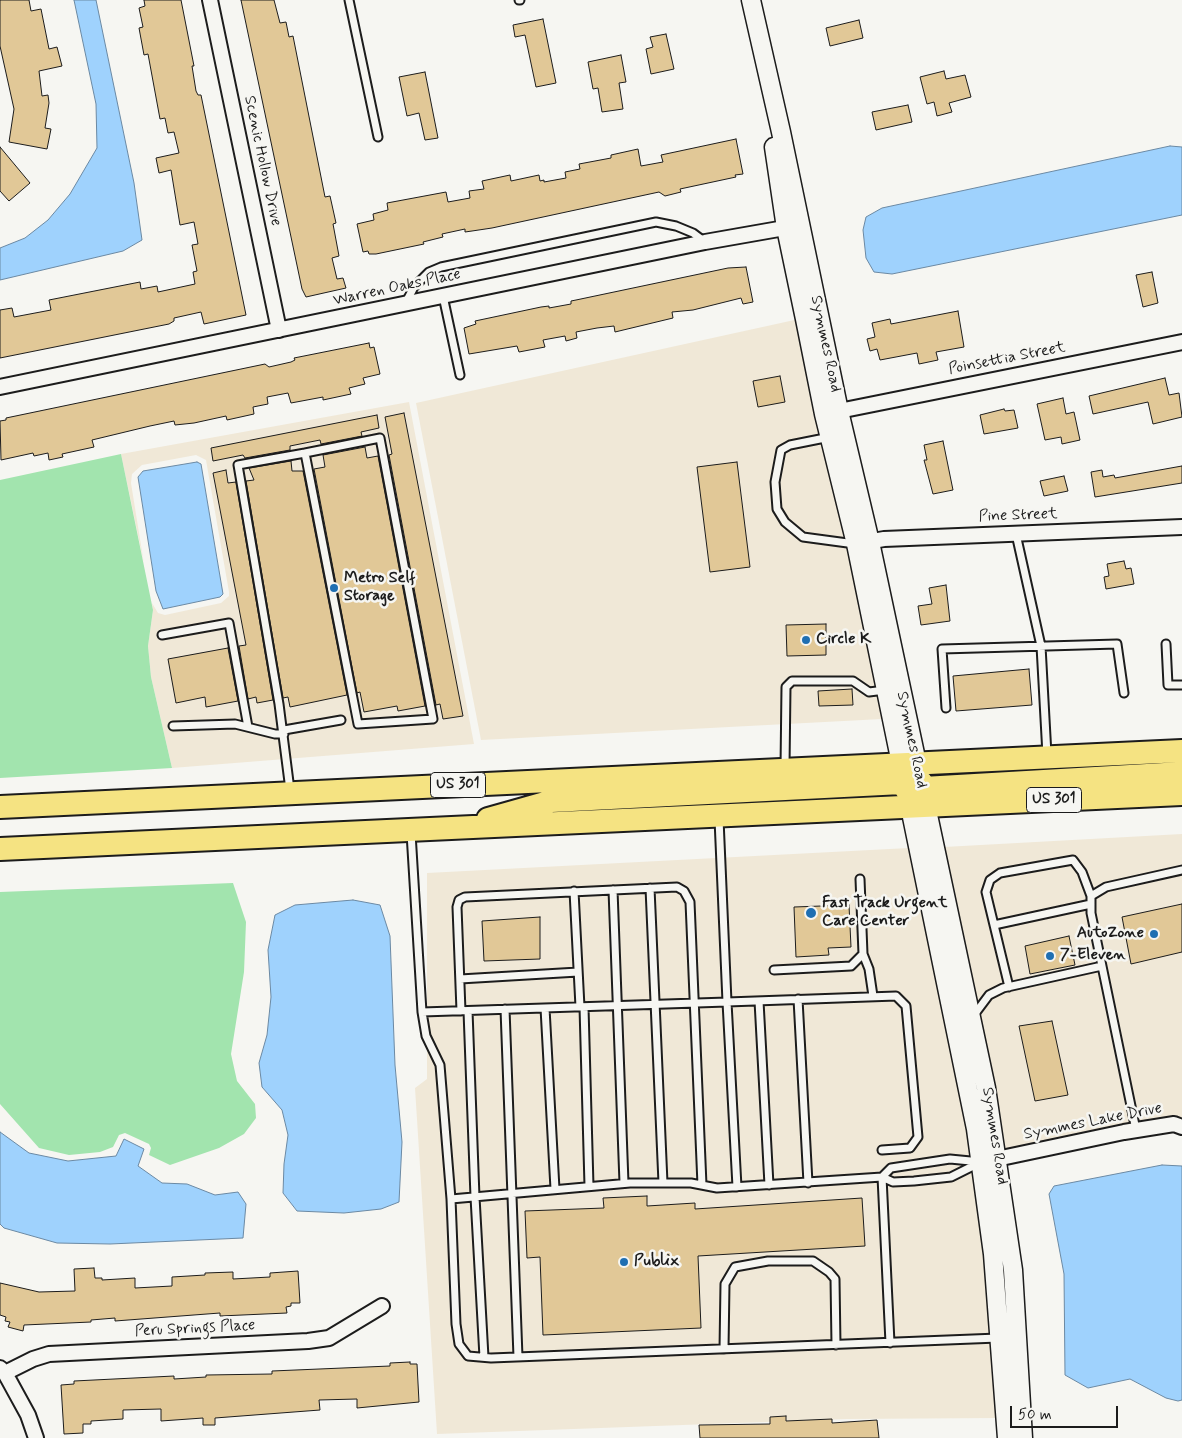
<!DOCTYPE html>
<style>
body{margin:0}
#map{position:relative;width:1182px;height:1438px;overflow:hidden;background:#f6f6f2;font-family:Mynerve,sans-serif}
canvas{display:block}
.scale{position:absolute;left:1010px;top:1406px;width:108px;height:22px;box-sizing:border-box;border:2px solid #1c1c1c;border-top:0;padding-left:6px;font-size:15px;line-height:18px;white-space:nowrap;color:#1c1c1c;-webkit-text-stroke:4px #f6f6f2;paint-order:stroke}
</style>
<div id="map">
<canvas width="1182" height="1438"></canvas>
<div class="scale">50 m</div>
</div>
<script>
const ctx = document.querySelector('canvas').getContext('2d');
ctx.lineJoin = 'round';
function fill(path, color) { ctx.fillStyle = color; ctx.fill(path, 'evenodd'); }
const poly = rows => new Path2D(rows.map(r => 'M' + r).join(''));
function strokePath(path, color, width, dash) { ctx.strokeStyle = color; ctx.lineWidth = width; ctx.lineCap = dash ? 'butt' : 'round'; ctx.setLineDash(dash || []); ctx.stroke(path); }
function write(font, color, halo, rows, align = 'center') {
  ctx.font = font + ' Mynerve,sans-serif'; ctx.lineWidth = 5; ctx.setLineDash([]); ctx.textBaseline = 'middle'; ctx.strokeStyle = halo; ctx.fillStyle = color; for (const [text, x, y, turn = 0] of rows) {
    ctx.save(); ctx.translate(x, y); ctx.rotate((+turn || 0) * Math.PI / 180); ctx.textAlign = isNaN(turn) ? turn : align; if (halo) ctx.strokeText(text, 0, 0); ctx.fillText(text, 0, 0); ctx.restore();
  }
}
const built = poly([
 [799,319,841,512,882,719,481,740,416,403],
 [409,402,474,744,172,768,151,677,148,646,153,610,152,603,158,613,165,615,221,603,229,596,229,592,206,460,196,455,142,465,132,474,131,483,144,564,121,454],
 [1182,834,1182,1119,1173,1117,1122,1125,1005,1150,995,1086,944,847],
 [909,848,961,1098,975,1179,988,1297,997,1418,847,1419,437,1434,415,1088,427,1079,427,873]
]);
const green = poly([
 [121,454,153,610,148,646,151,677,172,768,0,778,0,480],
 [233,883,246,922,244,972,231,1054,237,1081,255,1104,256,1118,244,1134,219,1148,170,1165,149,1155,151,1148,149,1144,125,1133,119,1135,113,1147,100,1152,69,1155,39,1148,0,1104,0,892]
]);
const water = poly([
 [74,0,96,0,134,183,142,240,123,251,0,280,0,248,25,238,48,220,70,194,97,148,96,104,74,0],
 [1170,146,1182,147,1182,215,892,274,874,272,866,258,863,230,866,217,882,208,1170,146],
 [197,462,201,464,223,594,220,597,163,609,156,591,138,477,143,471,197,462],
 [353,900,380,905,390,936,395,1065,402,1142,399,1202,381,1209,344,1213,297,1211,283,1193,284,1164,288,1135,282,1110,262,1087,259,1063,267,1035,271,997,268,950,275,915,295,905,353,900],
 [0,1132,29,1153,68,1161,116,1156,124,1139,144,1149,138,1166,162,1183,187,1184,215,1195,238,1192,246,1204,243,1238,110,1244,57,1243,4,1228,0,1224,0,1132],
 [1162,1165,1182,1166,1182,1400,1178,1401,1166,1398,1130,1379,1088,1388,1065,1375,1064,1274,1049,1194,1054,1186,1162,1165]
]);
const building = poly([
 [0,0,29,0,31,11,41,9,49,49,57,47,62,66,39,71,42,96,48,95,49,103,45,128,51,129,47,149,9,142,14,109,0,46,0,0],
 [144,0,181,0,194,66,192,66,196,91,198,95,201,95,246,315,204,324,201,312,174,318,174,321,169,324,0,358,0,310,12,308,14,317,51,310,49,300,140,282,141,289,157,286,158,292,195,284,193,272,197,271,192,245,198,244,194,222,180,225,171,170,159,173,156,158,179,153,174,132,168,133,165,118,160,119,148,54,144,55,139,28,143,27,139,8,145,6,144,0],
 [241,0,274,0,280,23,286,22,289,37,293,36,325,197,330,196,336,223,333,224,339,256,332,258,337,279,343,278,346,288,306,297,302,289,241,0],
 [543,19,556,83,536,87,525,35,515,37,513,25,543,19],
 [859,20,863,38,830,46,826,28,859,20],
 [666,34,674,69,651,74,646,49,653,47,650,37,666,34],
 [621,55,626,82,619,83,623,109,602,112,598,88,593,89,588,62,621,55],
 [944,71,946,79,965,75,971,97,949,103,952,112,937,116,934,102,927,104,920,77,944,71],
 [425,72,438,138,425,140,419,113,407,116,399,77,425,72],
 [908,105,912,122,876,130,872,112,908,105],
 [736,139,743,174,735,175,736,177,680,189,681,192,665,196,659,192,492,228,472,231,465,232,465,229,442,234,443,237,423,242,424,244,376,254,369,254,368,251,363,252,357,224,374,220,373,214,388,210,387,203,446,192,448,202,470,198,469,191,484,189,482,181,510,175,511,181,539,175,540,181,544,180,544,182,566,178,565,172,580,169,579,164,611,158,611,155,638,149,641,166,663,162,661,155,736,139],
 [0,147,30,183,9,201,0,191,0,147],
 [746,267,753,302,743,304,741,298,693,310,672,312,673,318,615,332,614,326,597,328,576,332,577,338,566,341,565,336,543,340,545,347,519,352,517,346,469,354,464,328,476,324,475,321,541,307,549,306,549,308,571,304,571,301,576,300,728,268,746,267],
 [1152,272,1158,303,1143,307,1136,275,1152,272],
 [958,311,964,347,936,352,938,360,919,364,917,353,880,360,877,349,870,351,867,339,875,337,872,323,890,319,891,324,958,311],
 [369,343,370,348,374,347,380,374,363,378,365,384,349,388,351,394,323,400,323,397,291,403,288,393,267,397,268,404,253,407,254,414,227,420,226,416,194,423,175,425,174,421,150,426,92,440,94,447,62,454,63,457,49,460,48,453,34,456,33,453,1,460,0,421,6,420,6,418,265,364,269,367,291,362,295,360,294,358,369,343],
 [780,376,785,402,758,407,753,381,780,376],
 [1165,378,1169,395,1179,393,1182,417,1153,424,1148,402,1093,414,1089,396,1165,378],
 [1063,398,1066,414,1074,412,1080,440,1062,444,1061,437,1045,440,1037,404,1063,398],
 [1004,409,1005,411,1014,410,1018,428,984,434,980,415,1004,409],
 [404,413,463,716,443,719,440,704,436,705,389,455,392,454,385,417,404,413],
 [377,415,379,428,361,432,362,436,321,444,320,440,290,446,290,450,245,458,243,455,213,461,211,448,377,415],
 [943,441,953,490,933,494,924,460,927,460,924,445,943,441],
 [365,447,367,458,378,456,425,706,398,711,397,706,364,712,360,692,357,693,314,469,325,467,323,455,365,447],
 [291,461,292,471,303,471,347,695,290,707,288,697,283,698,246,481,254,480,249,468,291,461],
 [737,462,750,567,710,572,697,467,737,462],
 [1182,466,1182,483,1095,497,1091,472,1102,470,1103,477,1114,475,1115,478,1182,466],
 [226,470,228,483,236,482,273,700,257,703,256,697,248,699,239,646,246,645,213,473,226,470],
 [1064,476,1068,491,1044,496,1040,481,1064,476],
 [1124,561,1126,569,1131,568,1134,584,1106,589,1104,577,1109,576,1107,564,1124,561],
 [946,585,950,621,921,625,918,606,932,604,929,588,946,585],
 [826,624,826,655,787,656,786,625,826,624],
 [228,648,238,701,206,707,205,697,176,703,168,659,228,648],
 [1029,669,1032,705,956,711,953,676,1029,669],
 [852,689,853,705,819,706,818,691,852,689],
 [1182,904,1182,952,1131,964,1122,917,1182,904],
 [849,905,851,947,828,948,829,955,796,957,794,907,849,905],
 [540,917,540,959,484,961,482,921,540,917],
 [1069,936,1075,965,1030,974,1025,946,1069,936],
 [1052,1021,1068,1095,1035,1101,1019,1026,1052,1021],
 [647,1196,647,1206,695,1203,695,1209,862,1198,865,1246,698,1256,701,1328,543,1335,540,1257,527,1258,525,1211,604,1208,603,1198,647,1196],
 [94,1268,95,1278,102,1278,102,1280,135,1278,135,1288,172,1286,172,1277,205,1275,205,1273,233,1272,233,1279,270,1277,270,1273,298,1271,300,1303,291,1303,291,1306,286,1307,287,1313,220,1316,220,1313,115,1321,115,1318,91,1320,91,1322,24,1325,23,1331,8,1327,10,1322,5,1321,6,1317,0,1315,0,1283,39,1292,75,1291,74,1269,94,1268],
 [410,1362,410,1364,417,1364,419,1402,357,1408,357,1399,319,1400,320,1410,215,1418,215,1425,203,1425,203,1418,161,1421,161,1409,123,1410,123,1419,91,1421,91,1424,83,1424,83,1433,64,1434,61,1385,74,1384,74,1381,174,1376,174,1379,206,1377,206,1375,272,1374,272,1371,390,1366,390,1363,410,1362],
 [786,1416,786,1421,832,1419,832,1423,877,1420,879,1438,700,1438,699,1425,770,1424,770,1417,786,1416]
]);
const service = poly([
 [349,0,378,137],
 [519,0,520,0],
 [443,296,460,375],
 [405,304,414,287,429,272,441,267,656,222,676,226,693,233,705,242],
 [830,437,790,445,781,450,775,482,777,509,785,522,803,537,855,544],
 [1016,534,1041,646,1047,755],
 [162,635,229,623,248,727],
 [1166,644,1168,685,1182,685],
 [946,708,942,649,1117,644,1124,693],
 [173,726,235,724,275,734,284,734],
 [284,730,341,720],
 [785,767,786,687,792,681,853,681,869,692,885,690],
 [290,790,279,704,238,465,305,453,380,438,433,719,358,724,305,453],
 [719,819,727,1002,896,996,906,1006,918,1137,910,1148,882,1150],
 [411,833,422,1012,727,1002,737,1187],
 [860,879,863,954,869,969,873,996],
 [650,888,663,1183],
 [613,890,624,1183],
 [574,891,580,1007],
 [994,925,1091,904],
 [774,970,851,966,863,954],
 [460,979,578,972],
 [1009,987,986,892,990,880,1000,873,1073,860,1082,872,1091,896],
 [798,999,808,1183],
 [759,1001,769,1185],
 [584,1007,589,1186],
 [545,1008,555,1189],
 [505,1009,518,1357],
 [461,1011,457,907,459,900,465,897,677,887,684,891,690,902,702,1185],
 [468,1011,475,1197,484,1357],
 [422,1012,426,1036,440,1065,451,1199],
 [974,1015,989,995,1003,988,1102,966],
 [1136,1130,1091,913,1091,896,1106,887,1182,870],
 [979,1163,951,1177,914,1181,893,1182,882,1177,717,1188,691,1183,630,1183,451,1199,456,1324,459,1344,468,1356,491,1358,998,1338],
 [890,1343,882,1177,891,1168,950,1159,981,1162],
 [724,1349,725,1284,735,1267,768,1261,813,1261,829,1272,835,1279,836,1345]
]);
const minor = poly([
 [210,0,279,330],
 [0,387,705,242,796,226],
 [839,411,1182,342],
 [861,543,884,539,1182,527],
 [987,1161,1124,1132,1174,1124,1182,1127],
 [0,1368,5,1373,28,1415,36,1438],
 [5,1373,33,1359,49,1354,308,1341,329,1338,382,1306]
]);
const tertiary = poly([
 [751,0,781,132,839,411,870,542,986,1088,1013,1270,1023,1438],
 [774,147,786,228,805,319,824,414,856,544,976,1129,993,1254,1007,1438]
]);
const primary = poly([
 [906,789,1182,773],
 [0,807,1182,751],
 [488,819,552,801,921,782],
 [0,849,1182,794]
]);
const markers = [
 [334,588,5,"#1f6fb2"],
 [806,640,5,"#1f6fb2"],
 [811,913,6,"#1f6fb2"],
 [1154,934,5,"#1f6fb2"],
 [1050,956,5,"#1f6fb2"],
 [624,1262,5,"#1f6fb2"]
];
const shields = [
 [458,785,55],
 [1054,800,55]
];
const shieldNames = [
 ["US 301",458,785],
 ["US 301",1054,800]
];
const streetNames = [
 ["Scenic Hollow Drive",262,161,78],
 ["Warren Oaks Place",397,288,-12],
 ["Symmes Road",825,344,78],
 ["Poinsettia Street",1007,359,-11],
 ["Pine Street",1018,516,-2],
 ["Symmes Road",911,740,78],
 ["Symmes Lake Drive",1093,1122,-11],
 ["Symmes Road",994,1136,81],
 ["Peru Springs Place",195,1329,-3]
];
const poiNames = [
 ["Metro Self",344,579],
 ["Storage",344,597],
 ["Circle K",816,640],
 ["Fast Track Urgent",822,904],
 ["Care Center",822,922],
 ["AutoZone",1144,934,"right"],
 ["7-Eleven",1060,956],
 ["Publix",634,1262]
];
fill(built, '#f0e8d7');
fill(green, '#a2e4ae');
fill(water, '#9fd2fd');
strokePath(water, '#6b89a3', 1);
fill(building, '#e1c897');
strokePath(building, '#1c1c1c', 1);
strokePath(service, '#1c1c1c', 11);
strokePath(minor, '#1c1c1c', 18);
strokePath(tertiary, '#1c1c1c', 21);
strokePath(primary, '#1c1c1c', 26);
strokePath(service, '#f6f6f2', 7);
strokePath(minor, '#f6f6f2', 14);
strokePath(tertiary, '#f6f6f2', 18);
strokePath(primary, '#f5e382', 22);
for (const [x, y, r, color] of markers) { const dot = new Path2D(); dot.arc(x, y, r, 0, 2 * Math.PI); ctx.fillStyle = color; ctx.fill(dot); strokePath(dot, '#f6f6f2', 2); }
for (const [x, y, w] of shields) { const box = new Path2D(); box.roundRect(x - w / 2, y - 12.5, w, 25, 4); ctx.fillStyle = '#f6f6f2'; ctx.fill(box); strokePath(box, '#1c1c1c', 1); }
write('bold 15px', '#1c1c1c', null, shieldNames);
write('16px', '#1c1c1c', '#f6f6f2', streetNames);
write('bold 16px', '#1c1c1c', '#f6f6f2', poiNames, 'left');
</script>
